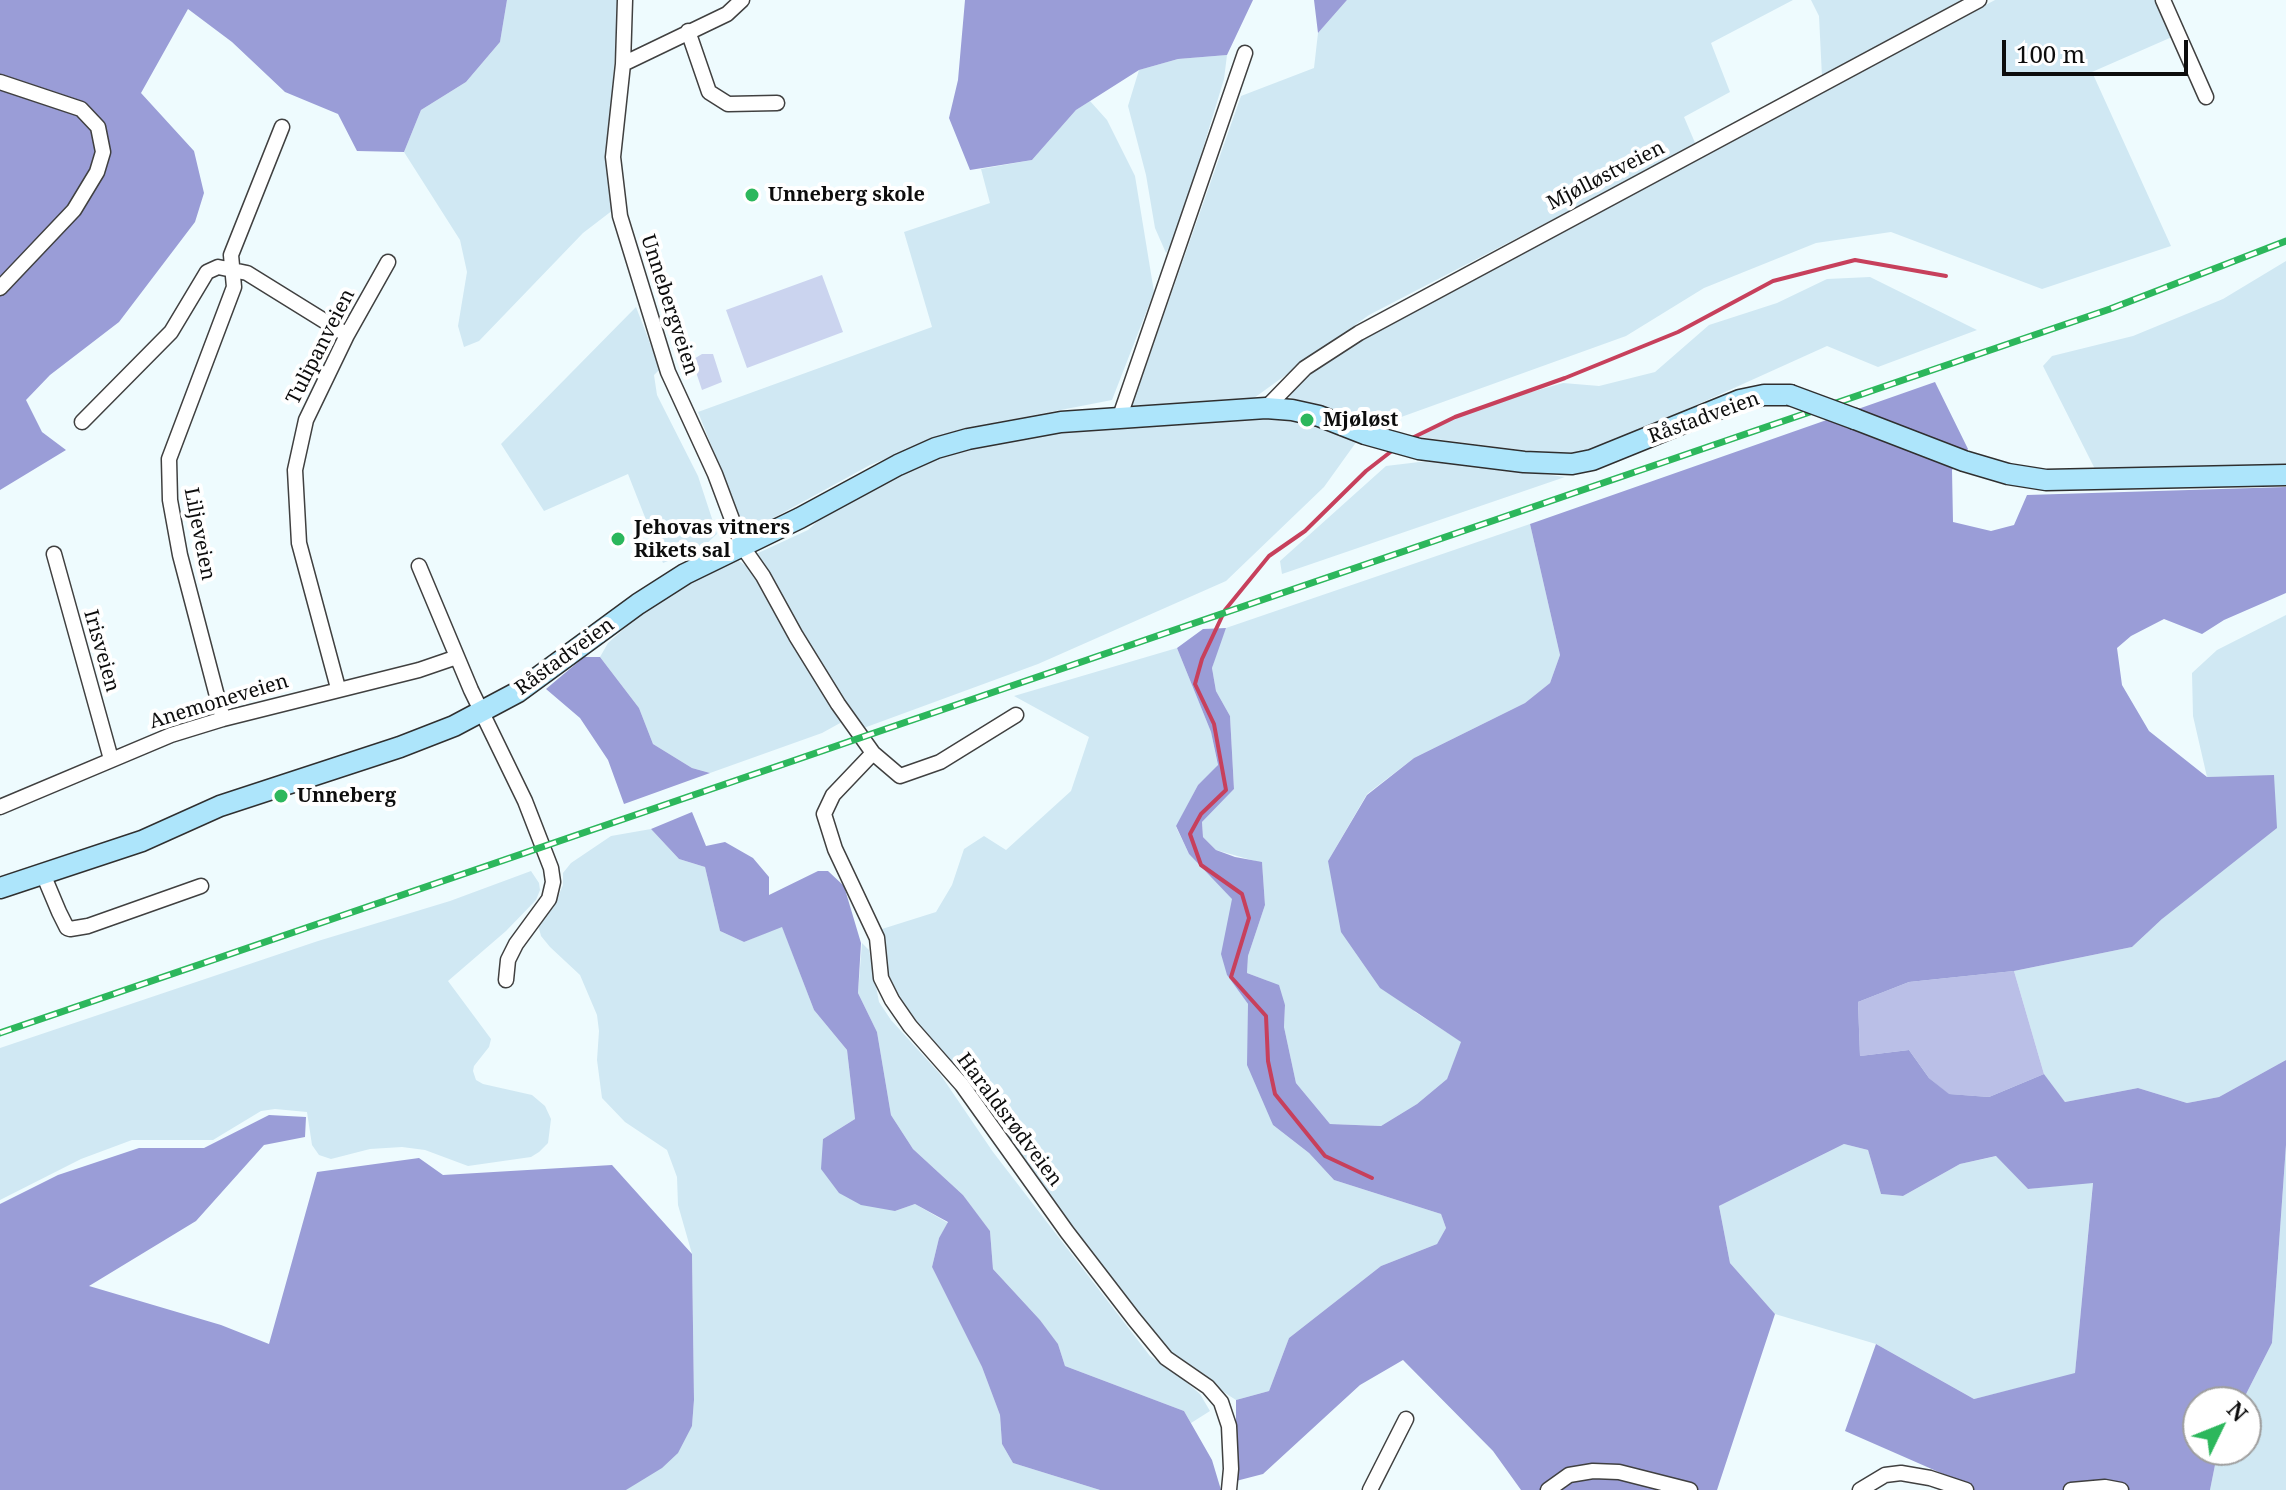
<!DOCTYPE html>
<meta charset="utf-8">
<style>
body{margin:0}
#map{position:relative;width:2286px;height:1490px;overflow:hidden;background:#eefbfe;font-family:"Noto Serif",serif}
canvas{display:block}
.north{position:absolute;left:2182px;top:1386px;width:80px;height:80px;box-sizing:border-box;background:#fff;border:2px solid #9e9e9e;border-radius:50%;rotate:47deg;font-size:22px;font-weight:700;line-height:32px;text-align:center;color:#0d0d0d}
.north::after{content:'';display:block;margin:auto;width:28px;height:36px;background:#2cb75c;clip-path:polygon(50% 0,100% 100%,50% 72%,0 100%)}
.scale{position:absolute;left:2002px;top:40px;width:186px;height:36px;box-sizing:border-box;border:4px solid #0d0d0d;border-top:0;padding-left:10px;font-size:24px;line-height:28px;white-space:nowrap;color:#0d0d0d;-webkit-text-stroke:6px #fff;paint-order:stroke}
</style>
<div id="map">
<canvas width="2286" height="1490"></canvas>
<div class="north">N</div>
<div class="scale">100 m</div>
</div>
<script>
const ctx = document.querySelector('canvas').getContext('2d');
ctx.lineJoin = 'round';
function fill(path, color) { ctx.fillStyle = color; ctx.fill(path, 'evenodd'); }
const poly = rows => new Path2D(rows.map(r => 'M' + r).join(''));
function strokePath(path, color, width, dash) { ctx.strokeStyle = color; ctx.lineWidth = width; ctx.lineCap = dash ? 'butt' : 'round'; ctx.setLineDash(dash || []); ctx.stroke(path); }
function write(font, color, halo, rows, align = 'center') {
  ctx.font = font + ' "Noto Serif",serif'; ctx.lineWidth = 8; ctx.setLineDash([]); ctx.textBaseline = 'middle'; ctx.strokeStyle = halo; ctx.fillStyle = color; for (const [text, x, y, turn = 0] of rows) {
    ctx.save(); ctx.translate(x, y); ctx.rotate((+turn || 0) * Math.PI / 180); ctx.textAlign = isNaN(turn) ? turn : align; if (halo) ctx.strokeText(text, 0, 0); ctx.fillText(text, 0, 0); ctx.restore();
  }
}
const farmland = poly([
 [507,0,619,0,607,160,613,210,583,233,479,341,464,347,458,326,467,272,460,240,404,152,421,110,466,82,500,42],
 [1347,0,1793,0,1711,43,1730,92,1684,117,1696,145,1369,315,1254,398,1158,409,1131,408,1241,96,1314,68,1318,33],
 [1811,0,1971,0,1822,77,1819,16],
 [1995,0,2158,0,2172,37,2092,72,2171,246,2042,289,1891,232,1816,243,1704,288,1626,336,1379,425,1289,397,1301,380,1368,333],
 [1227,55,1224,79,1177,234,1166,253,1155,228,1146,175,1128,106,1139,70,1178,59],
 [1090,101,1107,120,1135,176,1154,292,1112,400,958,430,870,465,746,533,698,412,932,327,904,232,990,203,981,169,1032,160,1076,110],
 [2286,261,2286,469,2097,473,2043,366,2052,356,2133,336,2223,299],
 [1870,277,1977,330,1878,367,1827,346,1661,421,1633,441,1580,454,1529,451,1419,437,1471,409,1563,383,1599,386,1655,372,1709,325,1777,303,1827,279],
 [636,307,660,369,654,375,657,395,698,476,717,534,703,547,663,563,628,474,544,511,501,444],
 [1288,416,1357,441,1324,487,1226,581,1038,664,861,729,811,655,756,554,808,530,833,507,942,454,1026,433],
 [1436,460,1565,477,1282,574,1280,561,1386,466],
 [1530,524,1560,655,1550,683,1525,703,1414,758,1367,794,1328,861,1415,1012,1462,1042,1447,1079,1417,1104,1381,1126,1330,1124,1296,1083,1284,1027,1285,1005,1268,981,1247,973,1248,956,1265,905,1262,863,1216,850,1203,837,1202,822,1234,789,1230,716,1216,691,1212,668,1218,646,1226,628],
 [735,558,753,571,842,722,822,733,710,773,692,768,653,744,639,708,600,657,608,643,661,596],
 [2286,615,2286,1060,2219,1097,2187,1103,2138,1088,2065,1102,2044,1074,2014,971,2132,947,2162,919,2274,776,2207,777,2193,716,2192,673,2217,650],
 [1177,648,1211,732,1218,766,1198,785,1176,827,1189,854,1233,899,1227,975,1248,1004,1248,1027,1273,1125,1309,1153,1334,1180,1441,1214,1446,1228,1437,1244,1381,1266,1289,1338,1269,1391,1236,1400,1175,1361,903,1009,884,975,882,929,936,912,952,885,964,849,984,836,1006,850,1071,791,1089,737,1014,696],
 [651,829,679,859,705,867,720,931,744,942,782,926,814,1010,847,1050,855,1119,823,1139,895,1211,915,1204,948,1223,939,1238,932,1267,982,1367,1000,1415,1002,1444,1013,1463,1100,1490,626,1490,692,1426,694,1400,692,1254,678,1205,677,1177,667,1150,625,1122,602,1098,597,1060,599,1031,597,1015,580,975,550,947,541,936,538,925,557,899,563,885,563,873,571,863,611,836],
 [531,871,539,883,540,890,536,900,506,931,448,981,491,1039,489,1047,474,1066,473,1071,476,1080,483,1084,532,1095,545,1106,551,1119,548,1143,539,1152,531,1157,468,1166,425,1150,402,1147,370,1149,331,1159,319,1155,312,1145,307,1112,275,1109,261,1111,213,1140,132,1140,81,1159,0,1200,0,1048,318,941,450,901],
 [862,943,869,950,879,1002,891,1020,940,1074,993,1152,1150,1356,1178,1375,1200,1394,1210,1411,1191,1423,1184,1411,1065,1366,1058,1344,1040,1320,993,1269,990,1231,963,1195,913,1149,891,1115,877,1032,858,993],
 [1844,1144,1868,1150,1881,1194,1903,1196,1960,1164,1997,1156,2028,1189,2093,1182,2075,1374,1974,1399,1876,1344,1775,1314,1730,1263,1719,1206],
 [2286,1145,2286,1490,2210,1490,2218,1450,2246,1450,2246,1402,2242,1402,2272,1343]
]);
const green = poly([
 [2014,971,2044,1074,1989,1097,1948,1094,1929,1078,1909,1050,1860,1056,1858,1002,1909,982]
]);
const forest = poly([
 [0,0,507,0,500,42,466,82,421,110,404,152,357,151,338,114,285,92,232,42,188,9,141,93,194,151,204,193,195,222,119,322,50,375,26,400,42,432,66,450,0,490],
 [965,0,1253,0,1227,55,1178,59,1139,70,1076,110,1032,160,970,170,949,118,958,80],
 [1314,0,1347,0,1318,33],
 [1935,382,1968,449,1952,470,1953,522,1991,531,2014,525,2027,495,2286,487,2286,593,2224,620,2202,634,2164,619,2131,636,2117,648,2122,685,2149,731,2207,777,2274,775,2277,828,2162,919,2132,947,2014,971,1909,982,1858,1002,1860,1056,1909,1050,1929,1078,1949,1094,1989,1097,2044,1074,2065,1102,2138,1088,2187,1103,2219,1097,2286,1060,2286,1145,2272,1343,2242,1402,2198,1402,2198,1450,2218,1450,2210,1490,1950,1490,1950,1477,1845,1431,1876,1344,1974,1399,2075,1373,2093,1183,2028,1189,1996,1156,1960,1164,1903,1196,1881,1194,1868,1150,1844,1144,1719,1206,1730,1263,1775,1314,1717,1490,1521,1490,1493,1451,1403,1360,1360,1385,1263,1474,1236,1481,1236,1400,1269,1391,1289,1338,1381,1266,1437,1244,1446,1228,1441,1214,1334,1180,1309,1153,1273,1125,1247,1065,1248,1004,1227,975,1221,954,1232,899,1189,854,1176,826,1198,785,1218,765,1211,732,1177,648,1203,629,1226,628,1212,668,1216,691,1230,716,1234,789,1202,822,1203,837,1216,850,1235,857,1262,862,1265,905,1248,956,1247,973,1279,985,1285,1005,1284,1027,1296,1083,1330,1124,1381,1126,1417,1104,1447,1079,1461,1042,1380,988,1341,932,1328,861,1367,795,1414,758,1525,703,1550,683,1560,655,1530,524],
 [584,657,600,657,639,708,653,744,692,768,710,773,624,804,608,760,580,718,546,689],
 [692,812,706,846,725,842,753,858,769,877,769,895,818,871,828,871,844,886,861,943,858,993,877,1032,891,1115,913,1149,963,1195,990,1231,993,1269,1040,1320,1058,1344,1065,1366,1184,1411,1212,1460,1221,1490,1100,1490,1013,1463,1002,1444,1000,1415,982,1367,932,1267,939,1238,948,1222,915,1204,895,1211,861,1205,839,1193,821,1169,823,1139,855,1119,847,1050,814,1010,782,927,744,942,720,931,705,867,679,859,651,829],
 [269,1115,306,1117,305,1137,264,1145,196,1221,89,1286,221,1325,269,1344,317,1172,419,1158,443,1175,612,1165,692,1254,694,1400,692,1426,678,1453,662,1468,626,1490,0,1490,0,1204,58,1175,139,1148,204,1148]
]);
const pitch = poly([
 [822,275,843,332,747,368,726,310],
 [702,354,713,354,722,382,702,390,692,360]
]);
const stream = poly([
 [1410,439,1455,417,1565,378,1678,332,1773,281,1855,260,1946,276],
 [1372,1178,1325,1156,1275,1094,1268,1061,1266,1016,1231,977,1249,918,1242,894,1201,865,1190,834,1201,814,1226,790,1214,724,1195,684,1202,659,1225,610,1269,556,1305,531,1366,471,1393,450]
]);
const minor = poly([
 [625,0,623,64,613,157,620,216,668,372,715,474,742,546,763,576,796,636,838,704,873,753,833,795,824,814,835,849,877,938,881,978,892,1000,910,1026,962,1085,1067,1232,1134,1319,1166,1358,1208,1387,1221,1402,1229,1426,1231,1469,1229,1490],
 [2163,0,2206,97],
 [688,31,709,92,728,104,777,103],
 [623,64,727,14,742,0],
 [0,82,81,109,98,127,103,152,97,172,74,210,0,288],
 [1266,408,1305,368,1359,333,1979,0],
 [1119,419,1245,53],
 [82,422,171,332,207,272,218,267,247,273,347,335],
 [54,554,111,759],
 [419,566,471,690,525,801,551,868,553,882,549,899,516,944,508,960,506,980],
 [338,688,299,543,295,470,306,420,347,335,388,262],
 [223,719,180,555,170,500,169,459,234,287,231,255,282,127],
 [873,753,900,776,940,762,1016,715],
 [0,807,171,735,223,719,419,670,457,657],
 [43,874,59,912,67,928,70,929,88,926,201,886],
 [1370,1490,1406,1419],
 [1548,1490,1569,1475,1593,1471,1619,1472,1690,1490],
 [1860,1490,1885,1475,1901,1473,1930,1478,1966,1490],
 [2071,1490,2105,1487,2121,1490]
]);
const secondary = poly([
 [1855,419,1964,461,2008,474,2046,480,2286,475],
 [0,888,142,841,220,806,400,747,454,726,518,692,638,604,685,574,800,518,898,465,936,448,968,439,1061,422,1266,408,1292,410,1319,416,1365,434,1419,449,1524,462,1572,464,1592,460,1740,400,1764,395,1790,395]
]);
const rail = poly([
 [0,1033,2110,309,2286,241]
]);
const secondaryBridge = poly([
 [1790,395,1855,419]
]);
const markers = [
 [752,195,8,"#2cb75c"],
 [1307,420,8,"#2cb75c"],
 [618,539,8,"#2cb75c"],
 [281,796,8,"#2cb75c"]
];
const streetNames = [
 ["Mjølløstveien",1606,176,-27],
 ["Unnebergveien",669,305,72],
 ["Tulipanveien",321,347,-63],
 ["Råstadveien",1704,418,-20],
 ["Liljeveien",199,534,79],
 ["Irisveien",101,651,74],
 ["Råstadveien",565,657,-36],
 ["Anemoneveien",219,702,-17],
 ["Haraldsrødveien",1009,1120,53]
];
const poiNames = [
 ["Unneberg skole",768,195],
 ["Mjøløst",1323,420],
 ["Jehovas vitners",634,528],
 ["Rikets sal",634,551],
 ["Unneberg",297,796]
];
fill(farmland, '#d0e8f3');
fill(green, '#babfe7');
fill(forest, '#9a9dd7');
fill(pitch, '#cbd4ef');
strokePath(stream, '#c7405c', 4);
strokePath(minor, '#404040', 17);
strokePath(secondary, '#2f2f2f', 23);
strokePath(minor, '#fff', 14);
strokePath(secondary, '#ade5fb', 20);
strokePath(rail, '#2cb75c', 7);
strokePath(rail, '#fff', 4, [12]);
strokePath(secondaryBridge, '#2f2f2f', 23, []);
strokePath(secondaryBridge, '#ade5fb', 20);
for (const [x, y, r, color] of markers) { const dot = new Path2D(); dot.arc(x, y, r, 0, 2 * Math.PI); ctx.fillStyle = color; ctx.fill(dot); strokePath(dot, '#fff', 3); }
write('20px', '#0d0d0d', '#fff', streetNames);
write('bold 20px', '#0d0d0d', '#fff', poiNames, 'left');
</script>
